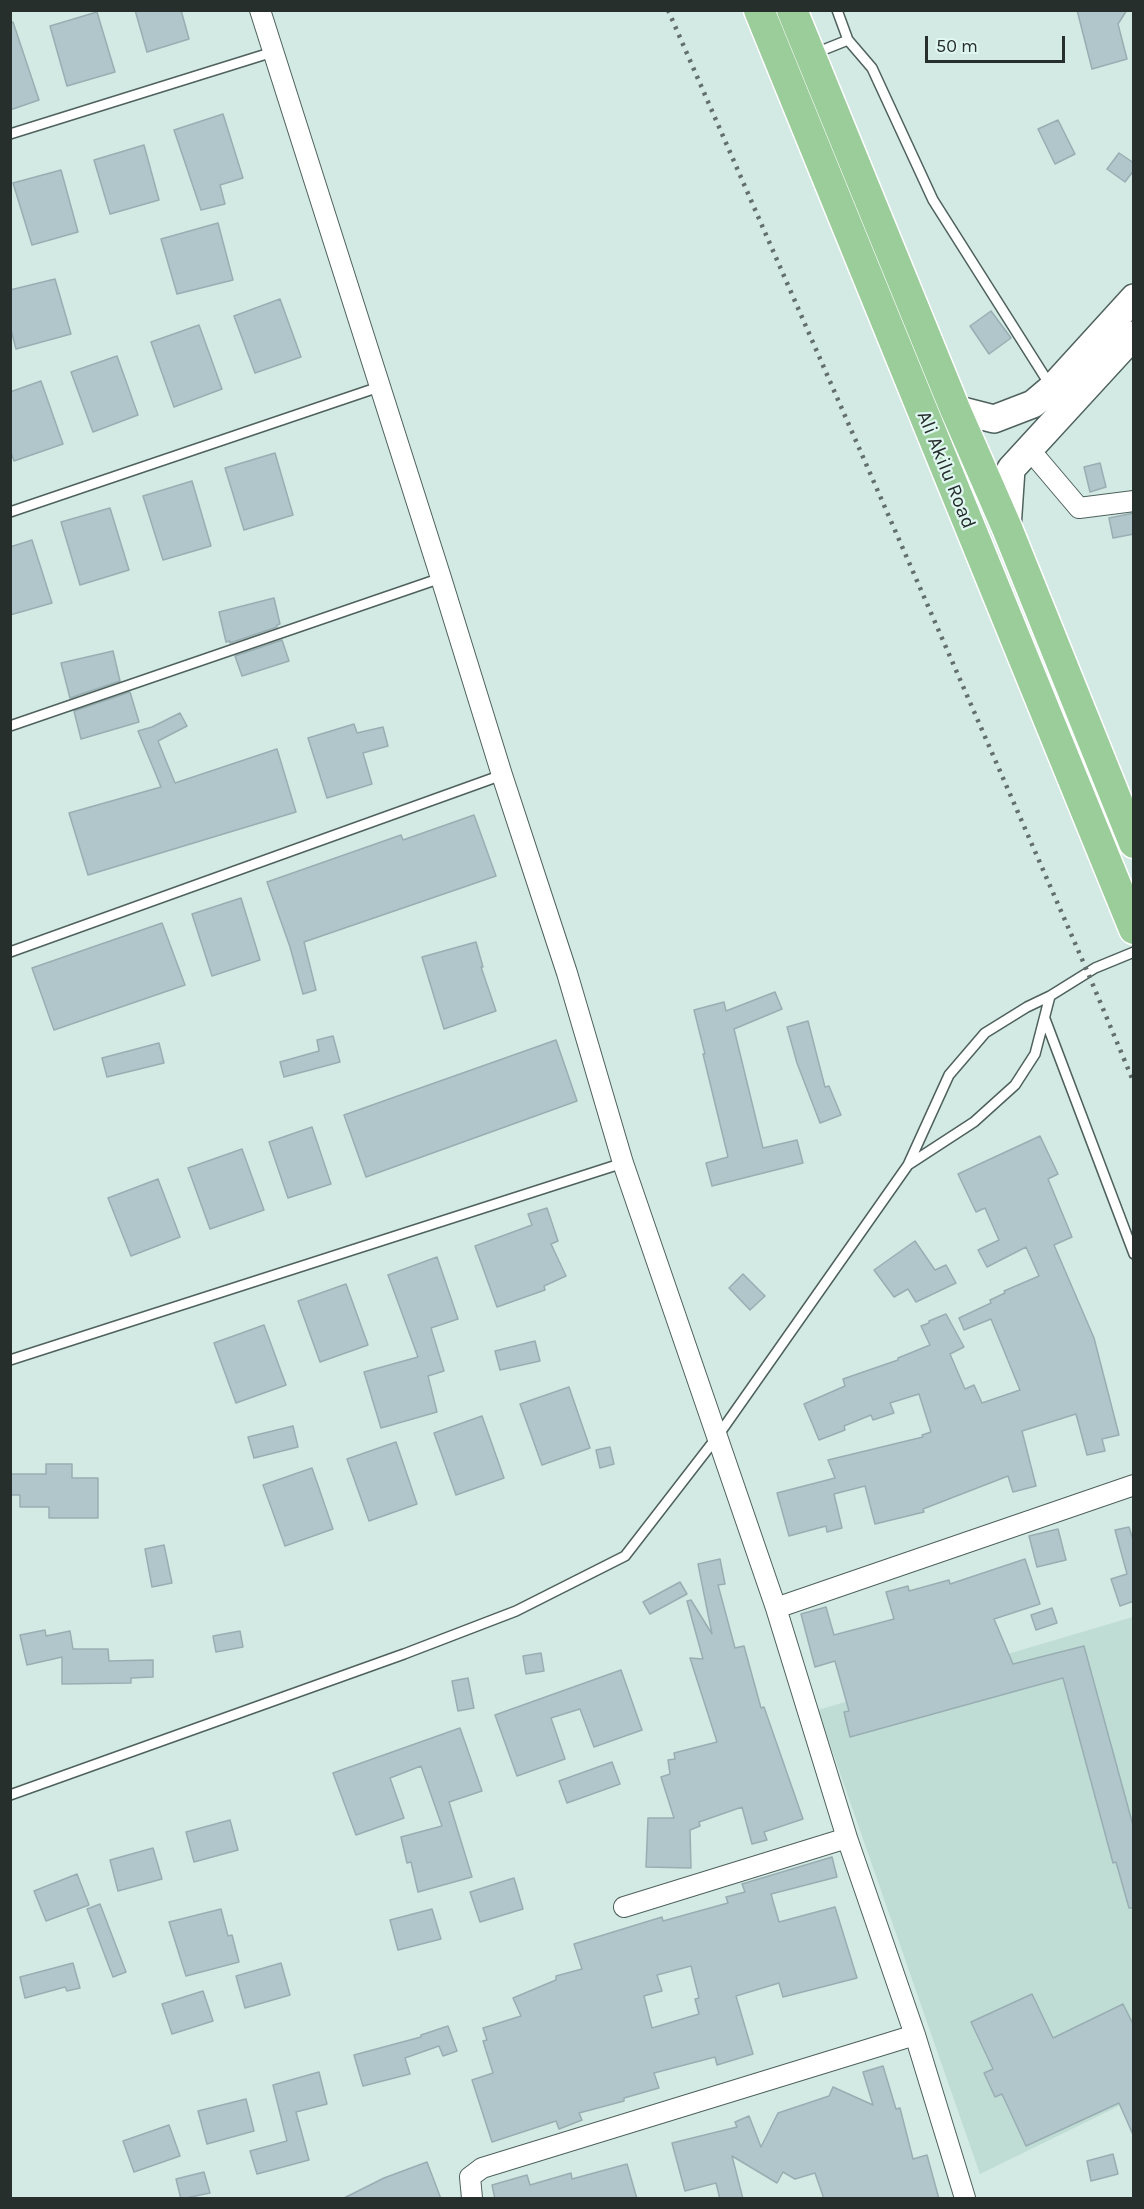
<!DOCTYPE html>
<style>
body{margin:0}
#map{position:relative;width:1144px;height:2209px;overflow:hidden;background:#d3e9e3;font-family:Karla,sans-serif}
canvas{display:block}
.frame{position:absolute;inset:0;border:12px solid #272f2d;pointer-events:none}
.scale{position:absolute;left:925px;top:36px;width:140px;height:27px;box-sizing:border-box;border:3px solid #272f2d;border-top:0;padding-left:8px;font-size:18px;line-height:21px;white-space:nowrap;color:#272f2d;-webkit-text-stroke:4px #e0f7f1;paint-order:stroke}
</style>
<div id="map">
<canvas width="1144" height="2209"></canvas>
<div class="frame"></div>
<div class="scale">50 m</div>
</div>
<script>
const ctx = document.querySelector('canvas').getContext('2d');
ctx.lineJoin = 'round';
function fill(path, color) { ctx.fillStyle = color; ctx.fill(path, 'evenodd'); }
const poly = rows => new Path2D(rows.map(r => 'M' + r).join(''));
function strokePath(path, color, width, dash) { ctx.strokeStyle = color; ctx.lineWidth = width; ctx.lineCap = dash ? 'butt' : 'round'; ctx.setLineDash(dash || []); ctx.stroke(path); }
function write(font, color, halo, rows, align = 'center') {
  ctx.font = font + ' Karla,sans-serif'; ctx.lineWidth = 4.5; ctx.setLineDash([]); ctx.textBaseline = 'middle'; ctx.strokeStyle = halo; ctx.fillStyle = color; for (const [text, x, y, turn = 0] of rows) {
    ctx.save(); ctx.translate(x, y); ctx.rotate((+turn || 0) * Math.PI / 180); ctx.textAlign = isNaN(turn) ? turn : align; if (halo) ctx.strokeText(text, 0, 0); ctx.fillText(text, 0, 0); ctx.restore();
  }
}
const built = poly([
 [1133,1617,1133,2099,980,2174,818,1710]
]);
const building = poly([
 [135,10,181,10,189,39,147,52,135,10],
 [1077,10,1127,10,1118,24,1127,59,1092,69,1077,10],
 [97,12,115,72,67,86,50,26,97,12],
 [13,22,39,100,10,110,10,23,13,22],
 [223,114,243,178,220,185,225,204,201,210,174,130,223,114],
 [1058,120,1075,154,1055,164,1038,129,1058,120],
 [144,145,159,200,110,214,94,160,144,145],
 [1119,153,1134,163,1134,170,1125,182,1107,169,1119,153],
 [61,170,78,232,32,245,13,183,61,170],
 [218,223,233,280,177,294,161,239,218,223],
 [55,279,71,334,16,349,10,326,10,290,55,279],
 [280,299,301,357,255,373,234,316,280,299],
 [991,311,1011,338,989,354,970,326,991,311],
 [199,325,222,389,174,407,151,342,199,325],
 [117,356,138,415,93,432,71,372,117,356],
 [41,381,63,444,14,461,10,450,10,392,41,381],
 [275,453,293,515,244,530,225,468,275,453],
 [1100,463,1106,487,1090,492,1084,467,1100,463],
 [192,481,211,546,163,560,143,496,192,481],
 [110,508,129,570,80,585,61,522,110,508],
 [1134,513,1134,534,1113,538,1109,518,1134,513],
 [32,540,52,603,10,615,10,547,32,540],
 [274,598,280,624,277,625,277,627,230,643,230,641,226,642,219,612,274,598],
 [282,640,289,661,242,676,235,656,282,640],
 [113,651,120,681,70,698,61,663,113,651],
 [130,692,139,722,81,739,74,711,130,692],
 [180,713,187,726,158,741,175,783,277,749,296,812,88,875,69,813,161,787,138,731,152,727,180,713],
 [354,724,357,733,383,727,388,746,363,753,372,784,327,798,308,738,354,724],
 [474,815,496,876,304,942,316,990,303,994,290,947,267,882,401,835,403,840,474,815],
 [241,898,260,960,212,976,192,914,241,898],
 [162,923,185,985,54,1030,32,968,162,923],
 [476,942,483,967,481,967,496,1011,444,1029,422,957,476,942],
 [775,992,782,1009,734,1029,763,1148,797,1140,803,1163,712,1186,706,1163,728,1157,703,1054,705,1054,694,1010,724,1002,726,1011,775,992],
 [808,1021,825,1087,829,1086,841,1115,820,1123,797,1063,787,1027,808,1021],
 [333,1036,340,1062,284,1077,280,1062,319,1051,317,1040,333,1036],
 [556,1040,577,1101,366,1177,344,1115,556,1040],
 [159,1043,164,1063,107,1077,102,1058,159,1043],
 [312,1127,331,1184,288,1198,269,1142,312,1127],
 [1040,1136,1058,1174,1048,1179,1072,1237,1054,1245,1094,1338,1119,1435,1102,1439,1105,1451,1087,1455,1076,1414,1022,1431,1036,1486,1013,1492,1008,1476,923,1509,924,1512,875,1524,865,1486,834,1494,842,1528,827,1532,826,1526,789,1536,777,1493,835,1478,828,1460,923,1437,922,1435,931,1432,919,1394,890,1403,894,1413,873,1420,871,1415,844,1426,845,1430,819,1440,804,1404,845,1386,843,1379,898,1360,898,1358,930,1345,921,1326,929,1323,929,1321,946,1314,964,1347,950,1354,965,1389,974,1385,982,1403,1020,1390,991,1319,964,1330,959,1318,991,1303,990,1300,1005,1293,1004,1291,1039,1276,1026,1247,987,1267,978,1250,999,1240,985,1208,976,1212,958,1174,1040,1136],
 [242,1149,264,1210,210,1229,188,1168,242,1149],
 [158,1179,180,1237,131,1256,108,1198,158,1179],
 [547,1208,558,1241,551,1244,566,1276,544,1286,545,1290,497,1307,475,1246,532,1225,528,1214,547,1208],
 [915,1241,935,1270,946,1265,956,1283,916,1302,908,1289,894,1297,874,1270,915,1241],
 [437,1257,458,1319,431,1328,444,1371,428,1376,437,1412,381,1428,364,1372,418,1357,388,1275,437,1257],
 [743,1274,765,1296,750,1310,729,1288,743,1274],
 [346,1284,368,1345,320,1362,298,1301,346,1284],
 [264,1325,286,1385,236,1403,214,1343,264,1325],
 [535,1341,540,1361,500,1370,495,1351,535,1341],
 [569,1387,590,1448,542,1465,520,1404,569,1387],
 [482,1416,504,1478,456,1495,434,1433,482,1416],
 [293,1426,298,1447,254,1458,248,1437,293,1426],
 [396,1442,417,1504,369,1521,347,1459,396,1442],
 [610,1447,614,1464,600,1468,596,1450,610,1447],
 [46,1464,72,1464,72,1478,98,1478,98,1518,49,1518,49,1507,20,1507,20,1495,10,1495,10,1474,46,1474,46,1464],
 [312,1468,333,1529,285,1546,263,1485,312,1468],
 [1129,1527,1134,1543,1134,1601,1120,1606,1111,1579,1127,1574,1115,1530,1129,1527],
 [1058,1529,1066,1560,1037,1567,1029,1536,1058,1529],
 [164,1545,172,1583,152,1587,145,1549,164,1545],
 [720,1559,725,1584,718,1585,735,1648,744,1646,761,1708,764,1707,803,1819,764,1832,767,1840,752,1844,742,1807,699,1822,700,1826,690,1830,691,1868,646,1867,648,1818,674,1818,661,1777,670,1774,668,1760,675,1759,674,1753,717,1742,690,1658,703,1659,687,1601,691,1600,712,1634,698,1564,720,1559],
 [1025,1559,1040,1604,994,1619,1013,1664,1084,1646,1134,1829,1134,1908,1129,1908,1116,1862,1113,1863,1063,1678,850,1737,844,1712,849,1711,835,1661,815,1667,801,1614,826,1607,834,1635,894,1619,886,1592,908,1586,909,1591,949,1580,950,1584,1025,1559],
 [680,1582,687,1594,650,1614,643,1602,680,1582],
 [1052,1608,1057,1623,1036,1630,1031,1615,1052,1608],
 [45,1630,46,1636,70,1631,73,1649,108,1649,109,1661,153,1660,153,1677,131,1678,131,1683,62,1684,62,1657,27,1665,20,1635,45,1630],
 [240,1631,243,1647,216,1652,213,1636,240,1631],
 [541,1653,544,1671,526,1674,523,1656,541,1653],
 [621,1670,642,1730,594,1747,580,1709,551,1718,565,1759,517,1776,495,1715,621,1670],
 [468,1678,474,1708,458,1711,452,1681,468,1678],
 [460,1728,482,1791,449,1802,472,1877,418,1892,411,1862,407,1863,401,1837,442,1826,421,1766,390,1778,404,1818,356,1835,333,1773,460,1728],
 [612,1762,620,1784,567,1803,559,1781,612,1762],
 [230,1820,238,1850,194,1862,186,1832,230,1820],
 [153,1848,162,1879,118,1891,110,1860,153,1848],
 [832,1857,837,1877,771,1894,779,1922,835,1907,857,1978,783,1997,779,1983,736,1996,753,2054,717,2065,715,2057,654,2073,659,2088,624,2098,624,2101,579,2113,582,2120,559,2129,556,2121,492,2142,472,2080,493,2073,483,2041,487,2040,483,2028,521,2016,513,1998,556,1980,556,1976,582,1969,574,1944,662,1917,663,1921,728,1903,726,1897,745,1892,742,1884,832,1857],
 [691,1966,699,1998,695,1999,699,2014,652,2028,644,1996,662,1991,657,1975,691,1966],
 [77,1874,89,1905,46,1921,34,1891,77,1874],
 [514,1878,523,1909,480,1922,470,1892,514,1878],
 [100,1904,126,1972,113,1977,87,1909,100,1904],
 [221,1909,228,1936,232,1935,239,1962,186,1976,169,1922,221,1909],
 [432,1909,441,1939,398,1950,390,1920,432,1909],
 [73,1963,80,1988,67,1991,65,1987,25,1998,20,1977,73,1963],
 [281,1963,290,1995,245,2008,236,1976,281,1963],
 [203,1991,213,2021,172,2034,162,2004,203,1991],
 [1032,1994,1053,2038,1123,2004,1134,2026,1134,2137,1119,2103,1026,2146,1002,2094,995,2097,984,2073,993,2069,971,2022,1032,1994],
 [448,2026,457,2051,443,2056,439,2046,405,2058,410,2074,363,2086,354,2055,421,2037,421,2035,448,2026],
 [883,2066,896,2109,900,2108,913,2159,927,2155,939,2199,824,2199,815,2173,795,2179,783,2172,777,2183,732,2156,743,2199,720,2199,716,2183,685,2191,672,2143,737,2127,735,2122,749,2116,761,2147,778,2113,829,2096,833,2087,873,2105,863,2072,883,2066],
 [319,2072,327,2104,296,2112,309,2160,257,2174,250,2151,287,2141,273,2085,319,2072],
 [246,2099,254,2131,207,2144,198,2111,246,2099],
 [169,2125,180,2156,134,2172,123,2141,169,2125],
 [1113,2154,1118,2174,1091,2181,1087,2161,1113,2154],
 [427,2162,441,2199,342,2199,384,2178,427,2162],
 [627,2164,637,2199,495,2199,492,2185,527,2175,530,2185,571,2173,572,2179,627,2164],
 [204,2172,210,2193,181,2199,176,2179,204,2172]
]);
const lane = poly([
 [837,10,848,40],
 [813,54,848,40,872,68,933,200,1050,385],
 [10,134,273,52],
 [10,512,379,387],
 [10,726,441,578],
 [10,952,502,775],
 [1045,1019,1134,1254],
 [908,1165,974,1122,1015,1085,1035,1054,1050,996,1095,968,1134,952],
 [10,1360,623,1163],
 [10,1795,404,1654,516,1611,625,1556,717,1437,908,1165,949,1075,985,1033,1027,1007,1050,996]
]);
const street = poly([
 [260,10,441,578,502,775,567,973,623,1163,776,1608,847,1838,915,2035,965,2198],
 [1029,449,1079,508,1134,501],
 [776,1608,1134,1485],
 [624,1907,847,1838],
 [472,2198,470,2177,482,2168,915,2035]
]);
const secondary = poly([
 [955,409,994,419,1033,404,1052,388,1134,298],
 [1007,528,1011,469,1134,335]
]);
const primary = poly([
 [759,10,1134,929],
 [792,10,955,409,1007,528,1134,843]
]);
const rail = poly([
 [668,10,1088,973,1134,1083]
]);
const streetNames = [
 ["Ali Akilu Road",946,470,68]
];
fill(built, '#bfddd5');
fill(building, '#b0c6ca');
strokePath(building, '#99aeb3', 1.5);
strokePath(lane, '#4e615c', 12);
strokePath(street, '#4e615c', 22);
strokePath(secondary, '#4e615c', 30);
strokePath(primary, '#fff', 33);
strokePath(lane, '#fff', 9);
strokePath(street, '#fff', 20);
strokePath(secondary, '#fff', 27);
strokePath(primary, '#9bcd9a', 30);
strokePath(rail, '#626f6c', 4.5, [3, 6]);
write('20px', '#272f2d', '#e0f7f1', streetNames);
</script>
